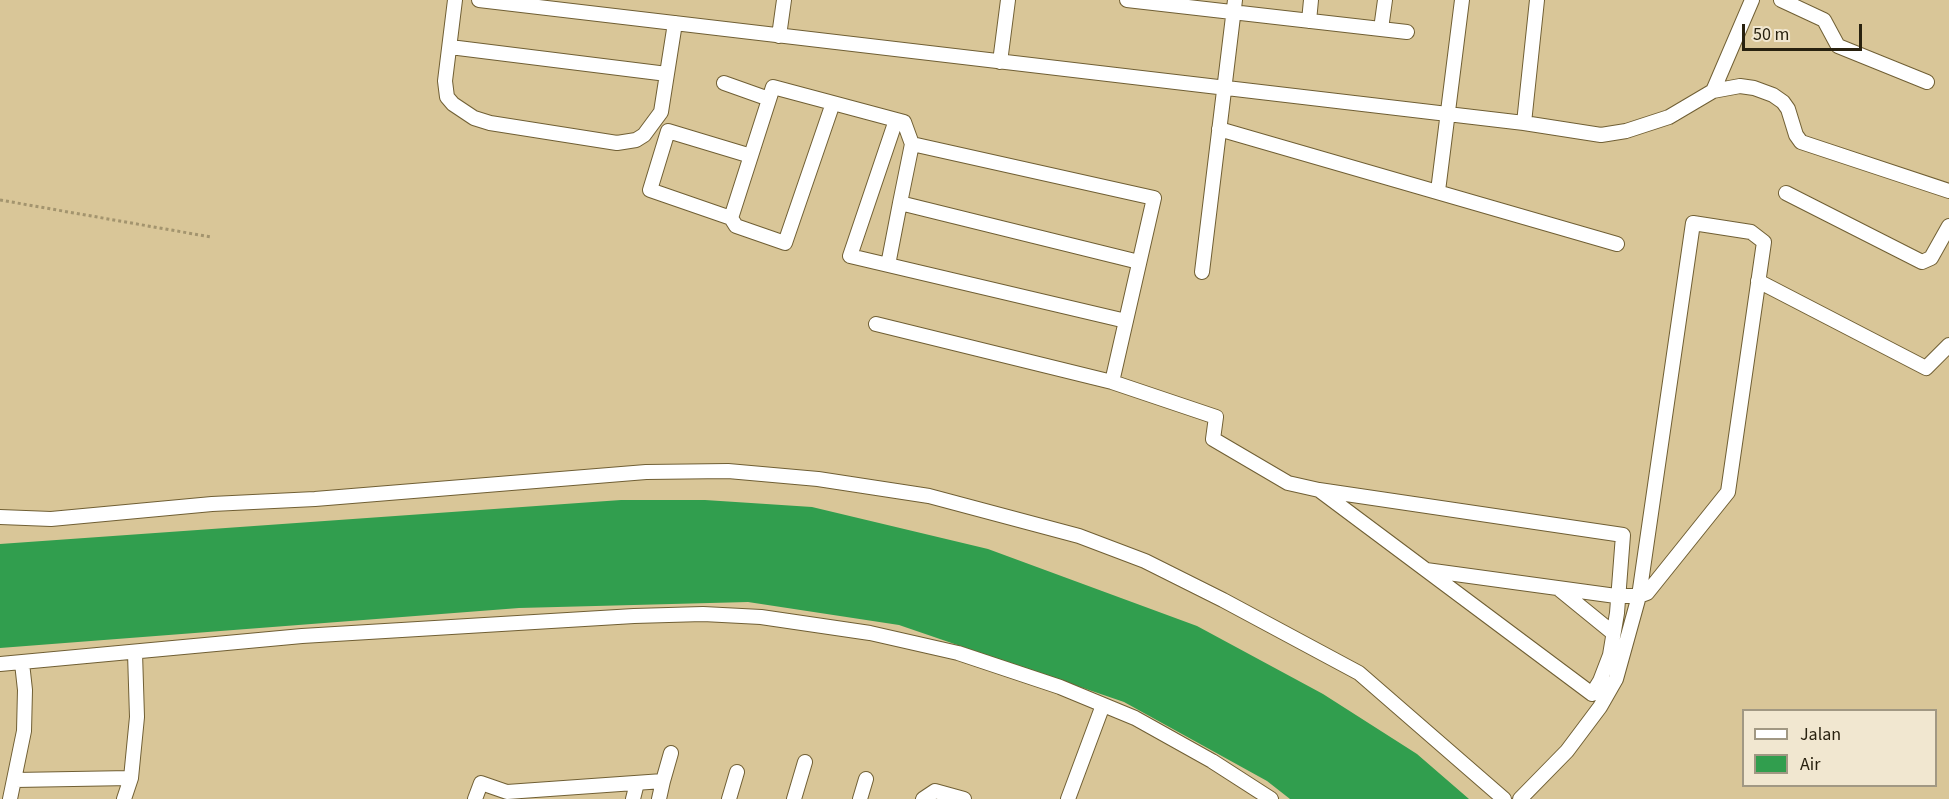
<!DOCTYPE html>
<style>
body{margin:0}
#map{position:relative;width:1949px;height:799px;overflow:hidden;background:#d9c698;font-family:"Source Sans 3",sans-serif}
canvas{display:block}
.legend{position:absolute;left:1742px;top:709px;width:195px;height:78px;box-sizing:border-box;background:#f1e7d0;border:2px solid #a19883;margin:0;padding:8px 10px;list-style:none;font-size:18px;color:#28210f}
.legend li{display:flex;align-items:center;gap:12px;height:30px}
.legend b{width:30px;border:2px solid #a19883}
.scale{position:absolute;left:1742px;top:24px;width:120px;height:27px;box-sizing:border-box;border:3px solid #28210f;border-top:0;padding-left:8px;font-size:18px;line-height:21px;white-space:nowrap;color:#28210f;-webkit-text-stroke:4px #f1e7d0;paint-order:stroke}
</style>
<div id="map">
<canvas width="1949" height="799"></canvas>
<ul class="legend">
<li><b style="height:8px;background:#fff"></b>Jalan</li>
<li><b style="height:16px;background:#319e4e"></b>Air</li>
</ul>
<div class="scale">50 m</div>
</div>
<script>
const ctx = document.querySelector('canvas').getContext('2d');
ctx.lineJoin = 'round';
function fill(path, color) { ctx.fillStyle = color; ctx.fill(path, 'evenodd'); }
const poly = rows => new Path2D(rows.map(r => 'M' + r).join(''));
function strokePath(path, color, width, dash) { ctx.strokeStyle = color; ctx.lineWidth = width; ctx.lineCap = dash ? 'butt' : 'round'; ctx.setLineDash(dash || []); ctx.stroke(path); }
const water = poly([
 [621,500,705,500,812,507,988,549,1197,626,1323,694,1417,754,1469,799,1290,799,1267,781,1124,702,899,625,748,602,519,608,0,648,0,544]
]);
const path = poly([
 [0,200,211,237]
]);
const minor = poly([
 [455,0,445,81,447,97,453,104,474,118,490,123,617,143,636,140,644,135,661,112,675,23],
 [479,0,1524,123,1601,135,1626,131,1669,117,1713,91,1740,86,1754,88,1773,95,1783,102,1788,109,1796,135,1801,142,1949,191],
 [1127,0,1407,32],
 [1781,0,1824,20,1838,46,1927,82],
 [1309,21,1311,0],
 [1381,29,1385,0],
 [779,36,784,0],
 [450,47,667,74],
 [1000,62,1008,0],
 [724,83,769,99],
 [1713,91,1752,0],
 [833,103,785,243,736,226,731,218,773,87,833,103,904,122,912,144,1154,198,1112,382],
 [896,120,850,256,1126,321],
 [1524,123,1537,0],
 [1219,129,1617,244],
 [912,144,900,203,1139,262],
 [1438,191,1462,0],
 [1786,193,1922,262,1931,258,1949,226],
 [731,218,650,190,668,131,751,156],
 [888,265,900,203],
 [1202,272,1235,0],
 [1758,281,1926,368,1949,345],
 [876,324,1112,382,1216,417,1213,439,1288,483,1319,490],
 [1319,490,1623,535,1617,613,1610,655,1600,681,1592,694,1319,490],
 [0,517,51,519,212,504,315,499,646,472,728,471,818,479,929,496,1079,536,1145,561,1223,600,1359,673,1504,799],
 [1426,570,1616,596,1639,596,1647,593,1728,492,1764,242,1751,232,1693,223,1639,596,1616,679,1600,707,1567,751,1520,799],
 [1559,589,1613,633],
 [0,664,302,636,634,616,703,614,761,617,870,633,958,653,1060,687,1135,718,1212,761,1271,799],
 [15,780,131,778],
 [10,799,24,731,25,690,22,663],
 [124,799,131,778,137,717,135,653],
 [475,799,481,783,507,792,663,781,671,753],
 [633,799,637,783],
 [659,799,663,781],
 [729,799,737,772],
 [794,799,805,762],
 [860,799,866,779],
 [923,799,935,791,964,799],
 [1068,799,1103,705]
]);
fill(water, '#319e4e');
strokePath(minor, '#705f34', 16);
strokePath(path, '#a3946e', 3, [3, 3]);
strokePath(minor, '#fff', 14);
</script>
